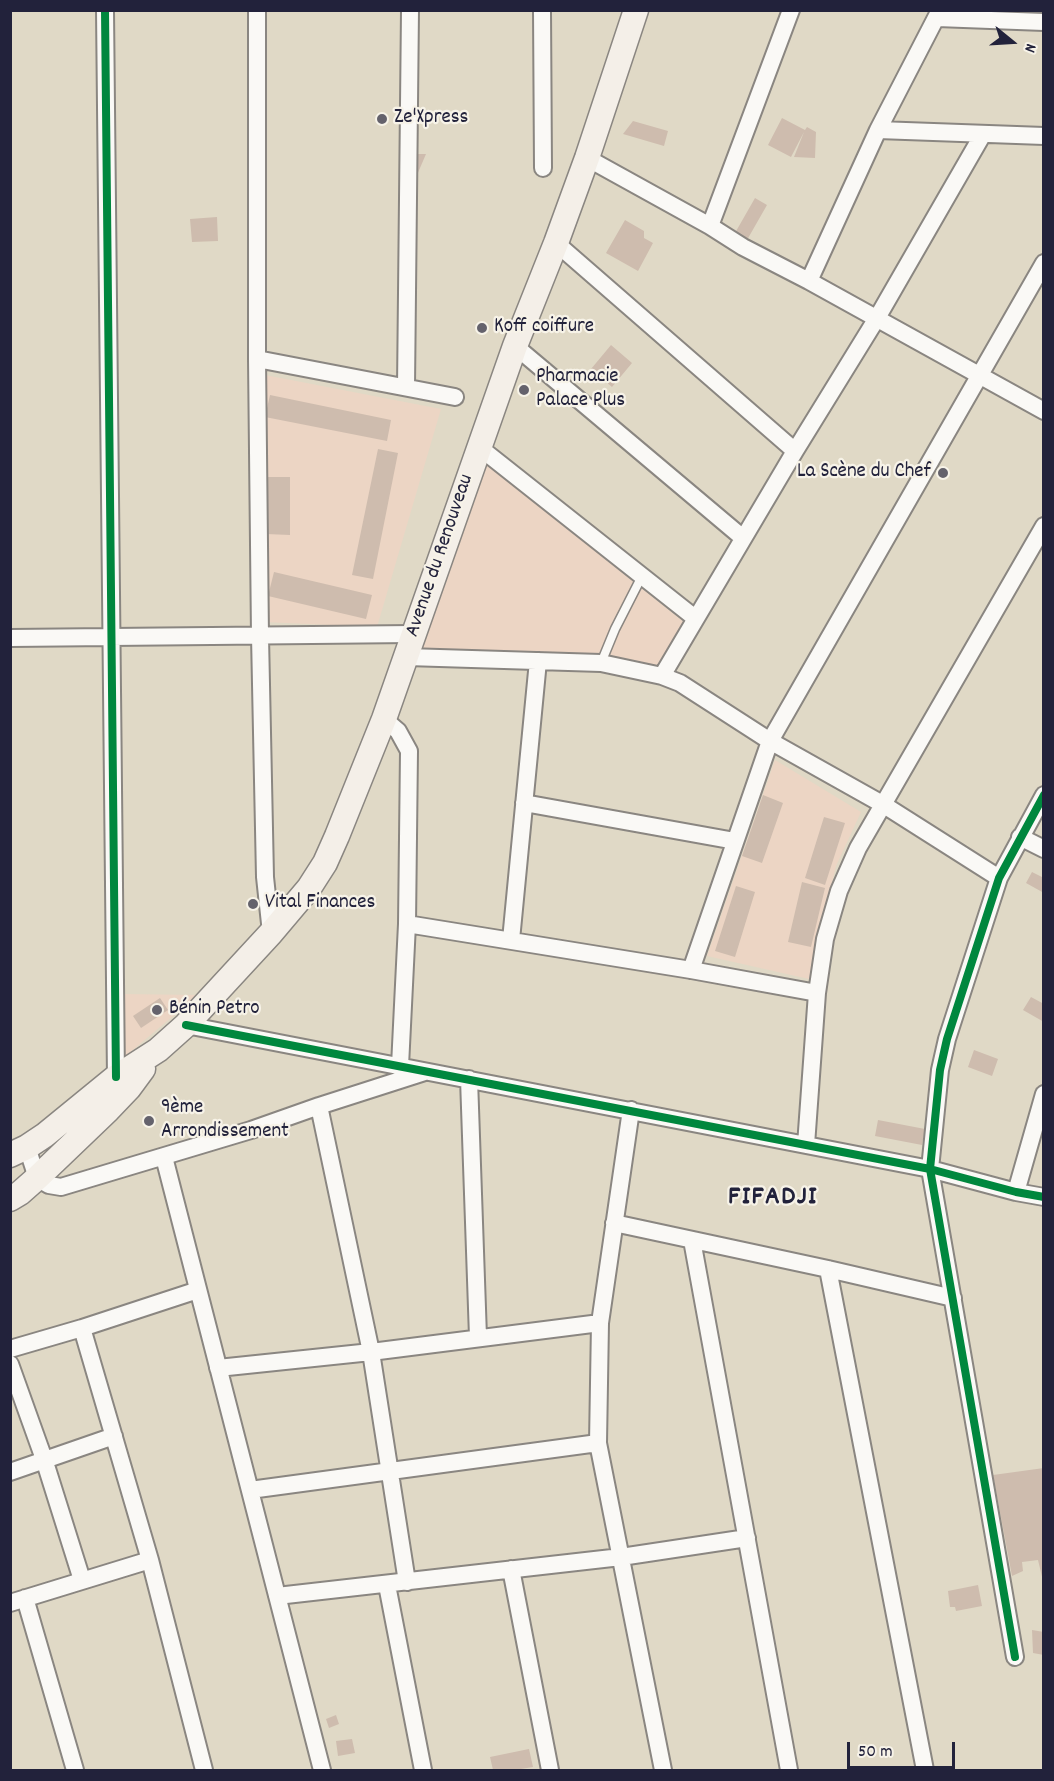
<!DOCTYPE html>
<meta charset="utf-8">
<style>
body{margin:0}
#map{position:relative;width:1054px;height:1781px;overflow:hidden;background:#e0d9c6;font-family:Dekko,sans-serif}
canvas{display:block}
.frame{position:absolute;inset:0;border:12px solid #22223b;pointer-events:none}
.north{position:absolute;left:982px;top:12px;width:60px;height:60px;-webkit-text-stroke:4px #f7f3e8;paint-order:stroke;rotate:108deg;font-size:16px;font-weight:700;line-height:24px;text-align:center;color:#22223b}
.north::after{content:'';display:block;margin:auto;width:21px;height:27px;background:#22223b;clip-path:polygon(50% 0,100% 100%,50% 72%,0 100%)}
.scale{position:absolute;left:847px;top:1742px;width:108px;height:27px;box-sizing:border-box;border:3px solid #22223b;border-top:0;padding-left:8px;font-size:18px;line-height:21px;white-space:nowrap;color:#22223b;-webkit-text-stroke:4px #f7f3e8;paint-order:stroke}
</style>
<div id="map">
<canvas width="1054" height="1781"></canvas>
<div class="frame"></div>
<div class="north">N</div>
<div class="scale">50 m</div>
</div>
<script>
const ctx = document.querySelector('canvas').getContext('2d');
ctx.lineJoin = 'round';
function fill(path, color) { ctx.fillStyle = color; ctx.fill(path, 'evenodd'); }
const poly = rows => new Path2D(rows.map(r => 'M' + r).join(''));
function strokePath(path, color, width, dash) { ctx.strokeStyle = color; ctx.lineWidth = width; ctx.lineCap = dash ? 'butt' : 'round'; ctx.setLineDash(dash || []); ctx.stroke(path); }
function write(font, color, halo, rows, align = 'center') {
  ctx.font = font + ' Dekko,sans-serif'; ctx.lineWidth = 4.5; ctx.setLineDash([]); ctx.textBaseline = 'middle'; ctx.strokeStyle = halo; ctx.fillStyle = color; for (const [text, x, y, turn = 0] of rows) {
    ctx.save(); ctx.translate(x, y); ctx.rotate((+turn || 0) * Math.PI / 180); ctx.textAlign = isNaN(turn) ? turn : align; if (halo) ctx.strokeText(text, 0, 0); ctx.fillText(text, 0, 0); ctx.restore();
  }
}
const built = poly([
 [265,375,441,409,377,627,263,622],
 [485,462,685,623,655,672,419,653],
 [775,760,861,812,836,866,809,979,707,956],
 [121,994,198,995,122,1059]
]);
const building = poly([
 [782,118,805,130,807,127,816,132,815,158,794,157,804,132,791,157,768,145],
 [633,121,668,131,664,146,623,134],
 [414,154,426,154,414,182],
 [755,198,767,205,743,247,731,240],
 [217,217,218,241,192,242,190,219],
 [625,220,644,231,644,238,653,243,638,271,606,253],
 [611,345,632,363,612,387,591,369],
 [270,395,391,420,387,441,265,417],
 [378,449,398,453,373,579,352,575],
 [267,477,290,477,290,535,266,534],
 [274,572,372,595,366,619,268,596],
 [763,795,783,803,762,863,742,856],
 [824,817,845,823,825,885,805,878],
 [1032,872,1044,878,1044,893,1026,883],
 [802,882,825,888,811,947,788,942],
 [736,886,755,892,735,957,715,951],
 [1031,997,1044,1004,1044,1022,1023,1010],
 [160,998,168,1010,141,1028,133,1016],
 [974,1050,998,1059,992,1076,968,1067],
 [878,1120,925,1129,922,1145,875,1136],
 [1044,1468,1044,1581,1043,1581,1038,1560,1022,1562,1023,1571,1012,1576,993,1475],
 [978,1585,982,1606,956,1611,955,1607,950,1607,948,1591],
 [1032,1630,1044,1632,1044,1655,1033,1653],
 [336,1715,339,1724,329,1728,326,1719],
 [352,1739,355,1753,338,1756,336,1741],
 [529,1749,533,1767,515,1770,493,1770,490,1757]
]);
const lane = poly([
 [601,663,615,629,642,576]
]);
const street = poly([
 [105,10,116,1077],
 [257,10,257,359,260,636,265,877,271,933],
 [542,10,543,168],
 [937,18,1044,22],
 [878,130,1044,136],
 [587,158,710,226,743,247,809,281,1044,411],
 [710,226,791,10],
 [556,243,795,451],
 [809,281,878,130,940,10],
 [515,346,743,538],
 [257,359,455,397],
 [406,387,410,10],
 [479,447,695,618],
 [10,638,413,634],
 [407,657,601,663,662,676,680,683,770,741,884,805,999,878],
 [662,676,795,451,877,318,983,134],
 [384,719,398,731,409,751,407,924,400,1066],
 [524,803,735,841],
 [1020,837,1044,849],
 [407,924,691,970,817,993],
 [511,940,538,661],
 [691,970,770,741,1044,263],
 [186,1025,930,1169,1016,1192,1044,1197],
 [469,1079,478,1337],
 [319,1106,371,1352,407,1582],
 [631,1110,600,1323,598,1443,663,1770],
 [806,1145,817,993,825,939,839,891,858,848,1044,526],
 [27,1147,37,1178,49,1185,61,1187,251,1130,319,1106,425,1072],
 [164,1157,322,1770],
 [1016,1192,1044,1094],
 [614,1223,828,1269,953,1298],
 [692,1240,789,1770],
 [828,1269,925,1770],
 [82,1328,150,1560,204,1770],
 [10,1349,82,1328,198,1290],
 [10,1364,44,1459,82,1580],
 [218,1368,371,1352,600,1323],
 [10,1472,114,1436],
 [250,1490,598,1443],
 [511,1569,550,1770],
 [387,1585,423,1770],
 [277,1596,621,1557,747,1538],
 [25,1598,75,1770],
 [10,1603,150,1560],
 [1015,1657,930,1169,940,1070,947,1039,999,878,1044,795]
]);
const secondary = poly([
 [10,1155,27,1147,45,1135,116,1077,158,1050,186,1025,271,933,309,888,325,863,337,836,384,719,515,346,556,243,587,158,636,10],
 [10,1199,20,1193,37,1178,108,1110,129,1088,143,1069]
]);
const cycleway = poly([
 [105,10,116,1077],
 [186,1025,930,1169,1016,1192,1044,1197],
 [1015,1657,930,1169,940,1070,947,1039,999,878,1044,795]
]);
const markers = [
 [382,119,6,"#64626c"],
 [482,328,6,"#64626c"],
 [524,390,6,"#64626c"],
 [943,473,6,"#64626c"],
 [253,904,6,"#64626c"],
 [157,1010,6,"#64626c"],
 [149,1121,6,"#64626c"]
];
const poiNames = [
 ["Ze'Xpress",394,119],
 ["Koff coiffure",494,328],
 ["Pharmacie",536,378],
 ["Palace Plus",536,402],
 ["La Scène du Chef",931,473,"right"],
 ["Vital Finances",265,904],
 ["Bénin Petro",169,1010],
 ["9ème",161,1109],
 ["Arrondissement",161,1133]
];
const streetNames = [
 ["Avenue du Renouveau",441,556,-71]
];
const districtNames = [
 ["FIFADJI",773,1199]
];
fill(built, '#ecd5c4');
fill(building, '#cebcae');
strokePath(lane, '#8a8681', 11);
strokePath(street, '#8a8681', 20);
strokePath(secondary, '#8a8681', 27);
strokePath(lane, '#faf9f6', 8);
strokePath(street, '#faf9f6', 16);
strokePath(secondary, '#f4efe8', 24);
strokePath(cycleway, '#00873e', 8);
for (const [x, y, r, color] of markers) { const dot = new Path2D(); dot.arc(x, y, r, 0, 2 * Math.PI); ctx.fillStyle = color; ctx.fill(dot); strokePath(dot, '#f7f3e8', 2); }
write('21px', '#22223b', '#f7f3e8', poiNames, 'left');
write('21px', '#22223b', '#f7f3e8', streetNames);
ctx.letterSpacing = '1.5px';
write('bold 27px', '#22223b', '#f7f3e8', districtNames);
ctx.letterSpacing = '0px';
</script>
